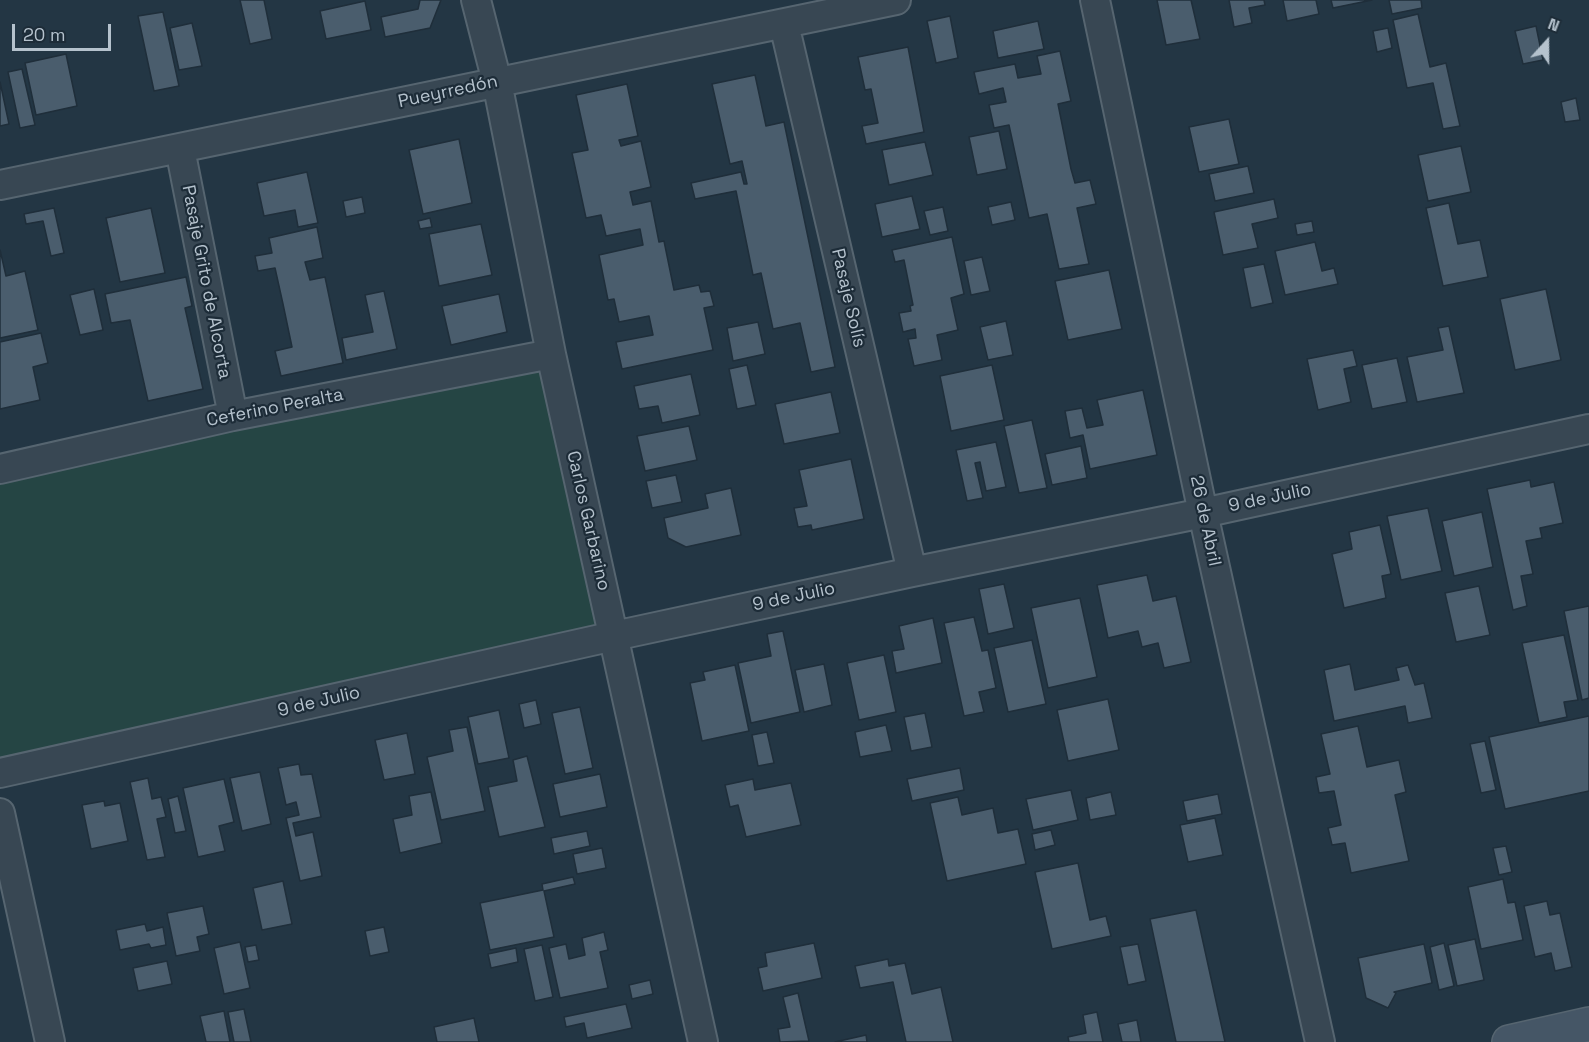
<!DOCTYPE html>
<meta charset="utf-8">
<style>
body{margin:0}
#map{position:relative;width:1589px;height:1042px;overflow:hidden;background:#233644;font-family:"Space Grotesk",sans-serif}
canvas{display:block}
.north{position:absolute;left:1517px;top:12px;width:60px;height:60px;-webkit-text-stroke:4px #1d2c38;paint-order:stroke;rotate:21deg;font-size:16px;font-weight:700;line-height:24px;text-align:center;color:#b5c2cd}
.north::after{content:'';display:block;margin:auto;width:21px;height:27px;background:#b5c2cd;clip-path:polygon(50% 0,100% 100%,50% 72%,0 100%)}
.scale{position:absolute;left:12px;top:24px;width:99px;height:27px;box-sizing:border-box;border:3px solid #b5c2cd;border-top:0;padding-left:8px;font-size:18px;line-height:21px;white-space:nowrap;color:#b5c2cd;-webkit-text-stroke:4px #1d2c38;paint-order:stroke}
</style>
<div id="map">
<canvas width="1589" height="1042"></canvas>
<div class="north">N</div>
<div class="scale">20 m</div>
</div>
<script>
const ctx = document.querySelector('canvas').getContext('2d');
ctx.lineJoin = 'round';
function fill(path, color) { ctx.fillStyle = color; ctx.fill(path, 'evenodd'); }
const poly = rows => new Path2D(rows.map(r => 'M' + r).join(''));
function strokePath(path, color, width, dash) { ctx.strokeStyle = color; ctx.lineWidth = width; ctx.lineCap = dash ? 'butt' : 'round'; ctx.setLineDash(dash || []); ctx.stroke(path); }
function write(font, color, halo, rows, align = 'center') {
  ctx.font = font + ' "Space Grotesk",sans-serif'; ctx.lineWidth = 4.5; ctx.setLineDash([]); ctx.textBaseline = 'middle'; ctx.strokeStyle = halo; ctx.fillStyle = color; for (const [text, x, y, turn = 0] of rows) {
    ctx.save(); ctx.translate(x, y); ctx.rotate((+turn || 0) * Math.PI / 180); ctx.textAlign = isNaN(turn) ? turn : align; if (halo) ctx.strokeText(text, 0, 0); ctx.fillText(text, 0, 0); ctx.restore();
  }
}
const green = poly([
 [551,354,614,636,0,773,0,471]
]);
const building = poly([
 [240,0,264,0,272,39,250,44,240,0],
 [420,0,441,0,430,28,385,37,381,17,418,9,420,0],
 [1157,0,1191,0,1200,39,1166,45,1157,0],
 [1229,0,1264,0,1265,5,1249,8,1252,23,1234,27,1229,0],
 [1283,0,1316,0,1319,14,1287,21,1283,0],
 [1331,0,1372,0,1333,8,1331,0],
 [1389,0,1421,0,1422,8,1392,14,1389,0],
 [365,1,371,30,326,39,320,11,365,1],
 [163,12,179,86,154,91,138,16,163,12],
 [1418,14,1430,67,1446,63,1460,126,1443,129,1433,83,1407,88,1393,20,1418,14],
 [950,16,958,58,936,63,927,21,950,16],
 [1038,21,1044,49,998,58,993,31,1038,21],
 [192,23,202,66,179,70,170,28,192,23],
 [1536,26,1543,60,1523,64,1515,31,1536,26],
 [1388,28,1392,48,1377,52,1373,31,1388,28],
 [908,47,924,132,866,144,862,126,878,123,871,89,865,90,858,57,908,47],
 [1060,51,1071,101,1058,104,1071,169,1075,183,1090,180,1096,204,1077,208,1089,264,1059,269,1047,214,1029,218,1009,125,994,128,989,105,1006,102,1003,88,979,94,974,72,1015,64,1018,78,1041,74,1037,56,1060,51],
 [66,54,77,106,36,115,25,63,66,54],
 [22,69,35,125,20,128,8,72,22,69],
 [755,75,766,126,784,122,835,367,811,372,800,323,773,329,761,273,753,275,736,191,695,199,691,183,741,172,744,184,747,184,742,161,730,164,712,84,755,75],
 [0,82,9,124,0,126,0,82],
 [627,84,638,136,619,140,621,146,641,141,651,187,630,192,633,205,651,201,659,242,664,241,674,290,699,285,701,292,710,291,714,306,704,308,713,350,622,369,616,342,653,335,649,316,619,322,614,299,608,300,599,255,643,245,640,229,606,236,601,215,586,218,572,153,588,150,576,95,627,84],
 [1576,98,1580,120,1565,122,1561,102,1576,98],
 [1229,119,1239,164,1199,172,1189,127,1229,119],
 [999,131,1007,169,977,175,969,137,999,131],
 [459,139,472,203,423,214,409,150,459,139],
 [925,142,933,175,889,185,882,150,925,142],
 [1461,146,1471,192,1428,201,1418,155,1461,146],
 [1248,166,1254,193,1215,201,1209,174,1248,166],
 [307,172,318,223,298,227,295,210,264,216,257,183,307,172],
 [912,196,920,229,882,237,875,204,912,196],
 [362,197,365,213,346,217,343,201,362,197],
 [1274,199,1278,218,1252,224,1258,248,1223,255,1214,212,1274,199],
 [1011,202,1015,220,992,225,988,207,1011,202],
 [1449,203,1458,244,1480,240,1488,277,1443,286,1426,208,1449,203],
 [943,207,948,231,930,235,924,211,943,207],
 [54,208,64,253,51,256,43,221,26,224,24,214,54,208],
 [151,208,165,273,120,282,106,218,151,208],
 [430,218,432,227,420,229,418,221,430,218],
 [1312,221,1314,232,1297,235,1295,224,1312,221],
 [481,224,492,275,439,286,429,234,481,224],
 [317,227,323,258,305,262,310,280,325,277,343,363,281,376,275,351,292,347,283,304,275,268,258,271,255,256,272,253,269,238,317,227],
 [952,237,964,294,951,298,958,330,937,335,942,360,914,366,908,339,916,338,915,329,903,332,899,313,911,311,910,306,913,305,904,260,895,262,892,250,952,237],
 [1315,242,1322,271,1334,268,1338,284,1285,295,1275,251,1315,242],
 [0,250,6,276,25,271,38,330,0,338,0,250],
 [982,257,990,291,971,295,964,261,982,257],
 [1264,264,1273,303,1251,308,1243,268,1264,264],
 [1109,270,1122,329,1068,340,1055,281,1109,270],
 [186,277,192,306,185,308,203,389,148,401,130,320,111,323,105,294,186,277],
 [94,289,103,330,80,335,70,295,94,289],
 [1546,289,1561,360,1515,370,1500,299,1546,289],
 [384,291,397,349,346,360,342,338,373,332,365,295,384,291],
 [499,294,507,332,451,345,442,306,499,294],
 [1006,321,1013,355,988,360,980,327,1006,321],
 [758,322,765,354,733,361,727,328,758,322],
 [1449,326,1464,393,1417,402,1407,357,1443,350,1438,328,1449,326],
 [41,333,48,363,33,367,40,400,0,409,0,342,41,333],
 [1353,350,1357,366,1344,369,1351,402,1318,410,1307,359,1353,350],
 [1397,358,1407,402,1372,409,1362,365,1397,358],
 [747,365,756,405,737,409,729,369,747,365],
 [992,365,1004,420,951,431,940,376,992,365],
 [691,374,700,415,662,423,658,406,639,409,634,386,691,374],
 [1143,390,1157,455,1090,469,1083,435,1070,438,1065,411,1082,408,1087,428,1103,425,1097,400,1143,390],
 [831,392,840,433,784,444,775,404,831,392],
 [1032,420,1047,488,1019,493,1004,426,1032,420],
 [689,426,697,460,645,471,637,436,689,426],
 [996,442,1006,487,986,491,980,462,975,463,983,498,967,501,956,450,996,442],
 [1081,446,1087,478,1052,485,1045,454,1081,446],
 [851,459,864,519,812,530,811,525,798,527,794,508,807,506,799,470,851,459],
 [676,475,682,502,652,508,646,481,676,475],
 [1530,480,1531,487,1554,482,1563,523,1540,528,1542,538,1526,541,1533,574,1521,576,1527,606,1513,610,1487,489,1530,480],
 [731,488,741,535,686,547,668,538,664,518,708,508,705,494,731,488],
 [1428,508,1442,571,1401,580,1387,516,1428,508],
 [1482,512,1493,567,1454,576,1442,521,1482,512],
 [1380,525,1391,574,1382,576,1386,598,1344,608,1332,554,1352,549,1349,532,1380,525],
 [1147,575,1153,601,1176,596,1191,662,1164,668,1158,643,1142,647,1138,631,1108,638,1097,585,1147,575],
 [1004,584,1014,628,988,634,979,589,1004,584],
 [1479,586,1490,635,1456,642,1445,593,1479,586],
 [1080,598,1097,677,1048,688,1031,608,1080,598],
 [1589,606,1589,698,1582,700,1564,611,1589,606],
 [974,617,982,651,988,650,996,688,979,692,984,712,964,716,944,623,974,617],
 [933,618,942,663,896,673,892,651,904,649,899,626,933,618],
 [783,631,800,712,751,723,738,663,771,656,767,634,783,631],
 [1564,635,1578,700,1564,702,1567,717,1539,723,1522,643,1564,635],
 [1032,640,1046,704,1008,712,994,648,1032,640],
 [884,655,896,712,859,720,847,663,884,655],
 [824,664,832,705,804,712,795,670,824,664],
 [1350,664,1355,690,1399,680,1396,668,1408,665,1415,685,1424,683,1432,718,1408,723,1405,706,1334,721,1324,670,1350,664],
 [735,665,749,731,702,741,690,683,705,680,703,672,735,665],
 [1108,699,1119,750,1068,761,1057,710,1108,699],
 [536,700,541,724,524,728,519,704,536,700],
 [580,707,593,768,565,774,552,713,580,707],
 [499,710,509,758,478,764,468,717,499,710],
 [925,713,932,747,911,751,904,717,925,713],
 [1589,716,1589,791,1505,809,1489,737,1589,716],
 [886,725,892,751,860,757,855,732,886,725],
 [1358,726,1367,767,1399,760,1406,792,1395,795,1409,861,1351,873,1345,843,1332,845,1328,828,1341,825,1334,791,1319,793,1316,777,1330,774,1321,734,1358,726],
 [467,727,485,811,441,820,427,757,453,751,449,730,467,727],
 [767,732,774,763,758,766,752,735,767,732],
 [407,733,415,774,384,780,375,740,407,733],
 [1485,741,1496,790,1481,793,1470,744,1485,741],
 [527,756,545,827,499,837,488,787,517,781,513,760,527,756],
 [299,764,301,775,312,774,321,817,293,823,296,836,313,832,322,876,300,881,286,818,299,815,296,802,286,805,278,768,299,764],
 [960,768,964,790,912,801,907,779,960,768],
 [260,772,271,824,242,831,230,778,260,772],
 [600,774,607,807,560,817,553,784,600,774],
 [148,778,152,799,161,797,166,817,157,819,165,857,147,860,130,782,148,778],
 [224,779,234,822,219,826,225,851,198,857,183,788,224,779],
 [753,779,755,790,791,783,801,825,746,837,738,805,730,807,725,785,753,779],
 [1071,790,1078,820,1033,830,1026,799,1071,790],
 [431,792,442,843,400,853,393,819,412,815,409,796,431,792],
 [1111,792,1116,815,1090,820,1086,798,1111,792],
 [1218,794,1222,814,1187,821,1183,801,1218,794],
 [178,796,186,831,175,833,168,799,178,796],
 [958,797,962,815,993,808,998,833,1018,829,1026,864,947,881,930,803,958,797],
 [104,801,105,806,120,803,128,841,91,849,82,805,104,801],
 [1215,818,1223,855,1188,862,1180,825,1215,818],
 [1051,830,1055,845,1035,850,1032,834,1051,830],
 [587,831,590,846,554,854,551,838,587,831],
 [1506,846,1512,872,1499,875,1493,848,1506,846],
 [602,848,606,868,577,874,573,854,602,848],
 [1078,863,1090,920,1106,916,1111,936,1052,949,1035,872,1078,863],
 [573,877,575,884,544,891,554,937,490,950,480,903,543,890,542,884,573,877],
 [1503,879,1508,903,1515,902,1523,940,1481,949,1468,887,1503,879],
 [283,881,292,924,262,930,253,888,283,881],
 [1547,901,1550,915,1560,913,1572,967,1555,971,1551,953,1535,957,1524,906,1547,901],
 [203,906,209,934,197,937,200,951,176,956,167,913,203,906],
 [1196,910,1225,1042,1176,1042,1150,919,1196,910],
 [145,924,147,931,163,927,166,945,151,948,149,944,120,950,116,930,145,924],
 [384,927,389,952,370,956,365,931,384,927],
 [604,932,608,950,600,952,608,988,560,998,549,948,566,944,569,959,585,955,582,938,604,932],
 [1475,939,1484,980,1457,986,1448,945,1475,939],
 [240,942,250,988,224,994,214,948,240,942],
 [814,943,822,978,763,991,758,968,767,966,765,953,814,943],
 [1444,943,1454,986,1439,990,1430,947,1444,943],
 [1138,944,1146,981,1128,985,1120,947,1138,944],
 [1424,944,1432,983,1394,992,1396,993,1388,1008,1366,998,1358,958,1424,944],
 [256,945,259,960,248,962,245,947,256,945],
 [542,945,553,997,535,1001,524,949,542,945],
 [516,948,518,962,491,968,488,954,516,948],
 [888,959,889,966,905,963,912,994,941,987,953,1042,906,1042,893,982,860,988,855,966,888,959],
 [167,961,172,984,138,991,133,968,167,961],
 [650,980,653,994,632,999,629,985,650,980],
 [798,993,809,1041,780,1042,778,1029,790,1027,783,997,798,993],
 [626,1004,632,1028,587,1038,584,1023,566,1027,564,1017,626,1004],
 [244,1009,251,1042,234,1042,228,1012,244,1009],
 [224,1011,230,1042,206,1042,200,1016,224,1011],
 [1097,1012,1103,1042,1069,1042,1068,1037,1086,1033,1083,1015,1097,1012],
 [474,1018,479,1042,437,1042,434,1027,474,1018],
 [1137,1020,1141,1042,1122,1042,1118,1024,1137,1020],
 [866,1035,867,1042,835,1042,866,1035]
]);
const street = poly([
 [476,0,497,82,551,354,703,1042],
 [1095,0,1203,513,1320,1042],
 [784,24,912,572],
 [180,149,233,416],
 [0,185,896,0],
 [0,469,233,416,551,354],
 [0,773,614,636,912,572,1203,513,1589,429],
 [0,813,50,1042]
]);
const secondary = poly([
 [1509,1042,1589,1024]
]);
const streetNames = [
 ["Pueyrredón",448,92,-12],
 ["Pasaje Grito de Alcorta",206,282,79],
 ["Pasaje Solís",848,298,77],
 ["Ceferino Peralta",275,408,-11],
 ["9 de Julio",1270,498,-12],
 ["Carlos Garbarino",588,521,77],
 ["26 de Abril",1205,521,78],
 ["9 de Julio",794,597,-12],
 ["9 de Julio",319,702,-13]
];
fill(green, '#254544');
fill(building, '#4a5d6d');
strokePath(building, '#1f2e3a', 1.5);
strokePath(street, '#566570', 32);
strokePath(secondary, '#566570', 36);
strokePath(street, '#384753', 28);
strokePath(secondary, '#455666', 33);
write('18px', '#b5c2cd', '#1d2c38', streetNames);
</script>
